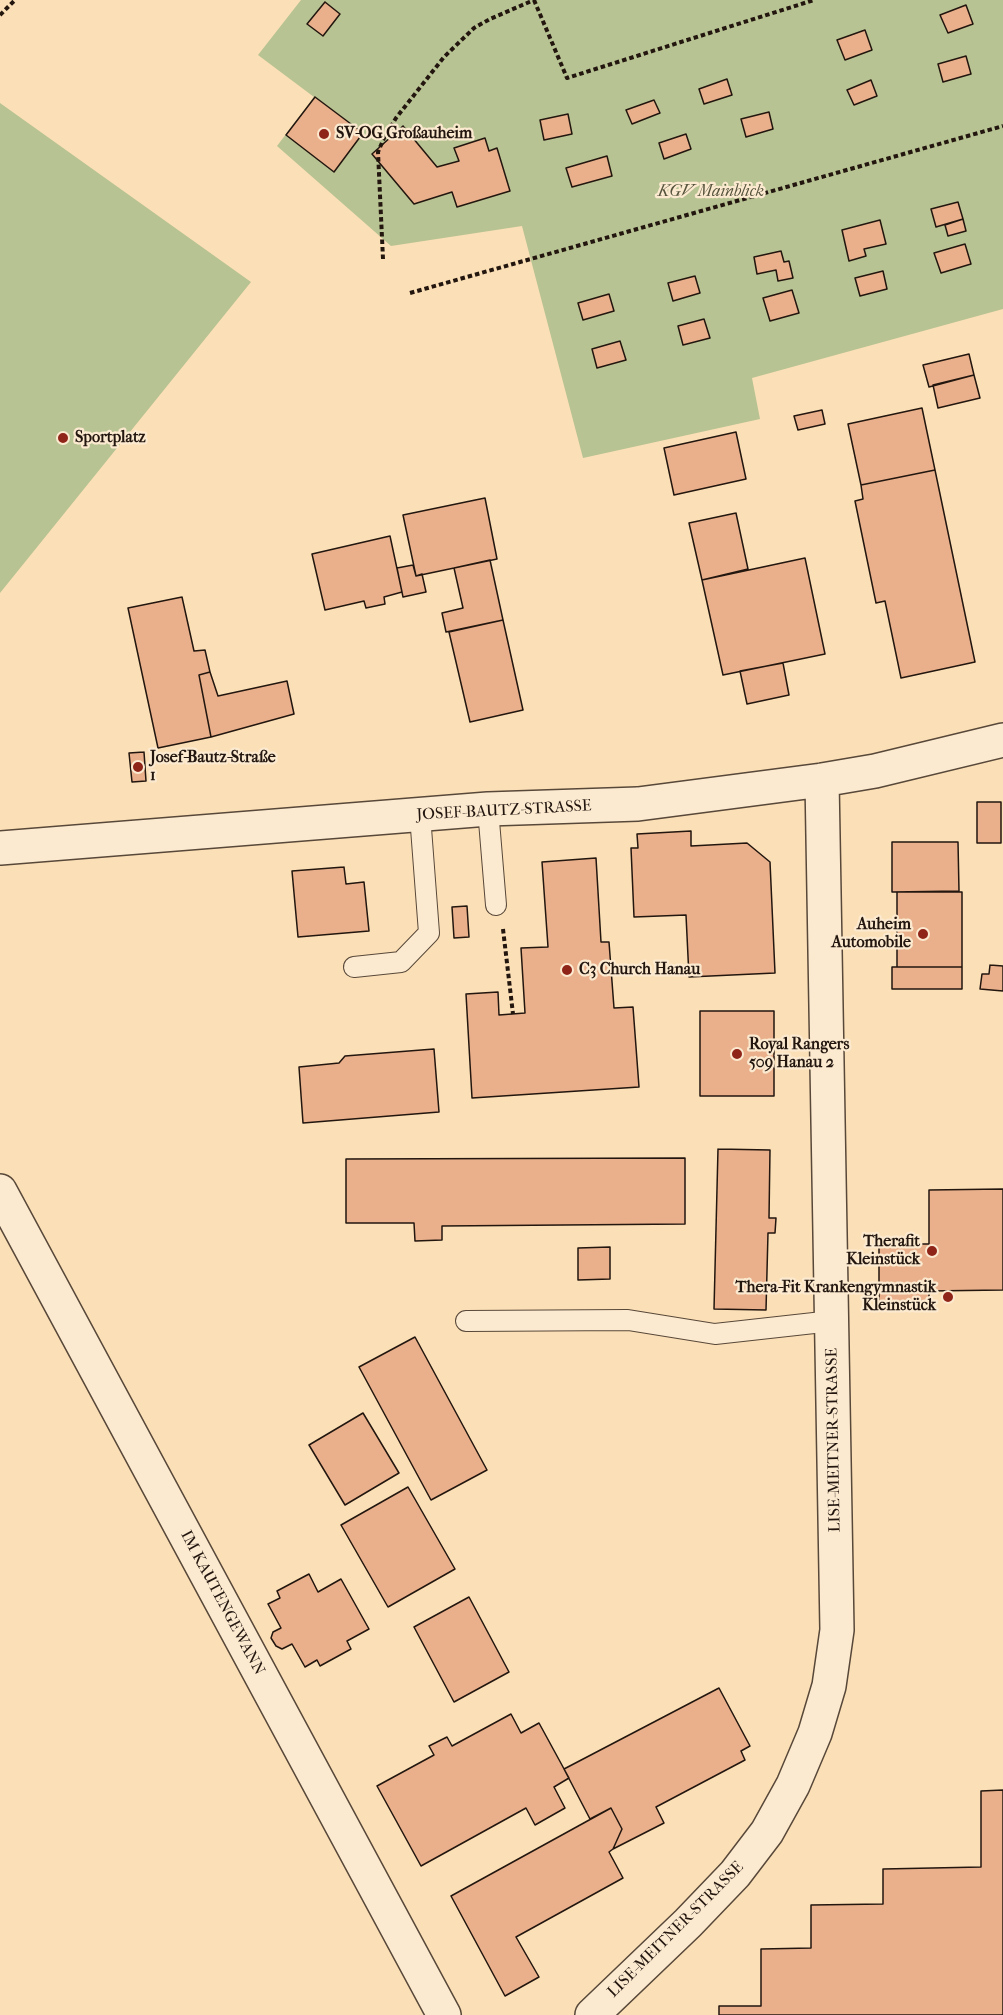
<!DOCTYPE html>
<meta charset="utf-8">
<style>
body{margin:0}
canvas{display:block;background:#fbdfb6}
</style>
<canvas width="1003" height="2015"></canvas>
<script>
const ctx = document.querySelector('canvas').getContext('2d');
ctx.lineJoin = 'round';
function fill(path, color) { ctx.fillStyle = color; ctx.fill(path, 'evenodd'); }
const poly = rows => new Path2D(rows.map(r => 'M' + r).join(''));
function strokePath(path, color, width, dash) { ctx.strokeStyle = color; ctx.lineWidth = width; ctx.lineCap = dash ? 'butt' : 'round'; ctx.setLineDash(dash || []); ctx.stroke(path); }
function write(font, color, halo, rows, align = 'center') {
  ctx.font = font + ' "IM FELL French Canon",serif'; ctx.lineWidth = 4.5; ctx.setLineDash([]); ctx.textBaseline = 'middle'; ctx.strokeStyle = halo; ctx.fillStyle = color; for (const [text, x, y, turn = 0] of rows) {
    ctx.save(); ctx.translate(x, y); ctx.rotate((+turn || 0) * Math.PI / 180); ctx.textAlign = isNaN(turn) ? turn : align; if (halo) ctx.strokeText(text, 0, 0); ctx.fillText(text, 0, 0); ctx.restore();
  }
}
const green = poly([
 [301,0,1003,0,1003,309,752,378,760,419,583,458,522,226,391,246,277,146,314,97,258,55],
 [0,103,251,282,0,593]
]);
const building = poly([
 [325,2,340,14,323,36,307,24,325,2],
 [966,5,973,24,948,33,940,15,966,5],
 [865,30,872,50,845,60,837,40,865,30],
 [966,56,971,74,943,82,938,64,966,56],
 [727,79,732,95,704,104,699,89,727,79],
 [871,80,877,96,854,105,847,90,871,80],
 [315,97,363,133,334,172,286,135,315,97],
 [654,100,660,113,632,124,626,110,654,100],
 [769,112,773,129,746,137,741,119,769,112],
 [568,114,572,134,544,140,540,120,568,114],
 [403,126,437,167,459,161,454,148,485,138,489,151,497,148,510,191,457,207,452,192,414,204,372,154,403,126],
 [686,134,691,149,664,159,659,143,686,134],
 [607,156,612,176,572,187,566,168,607,156],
 [958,202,963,219,936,227,931,209,958,202],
 [963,219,966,231,948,236,945,225,963,219],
 [880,220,886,244,864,249,866,256,849,261,842,230,880,220],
 [965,244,971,264,941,273,934,253,965,244],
 [781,251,784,262,789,261,793,278,778,281,776,270,757,274,754,257,781,251],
 [883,271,887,289,860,296,855,278,883,271],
 [695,276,700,293,673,301,668,283,695,276],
 [792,290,799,313,770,321,763,298,792,290],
 [609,294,614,311,583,320,578,303,609,294],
 [704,319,710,338,683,345,678,326,704,319],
 [620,341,626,360,597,368,592,349,620,341],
 [969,354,974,375,929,387,923,365,969,354],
 [974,375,980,398,938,408,933,385,974,375],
 [922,408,935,470,861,485,848,424,922,408],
 [822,410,825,424,798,430,794,416,822,410],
 [736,432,746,479,674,495,664,448,736,432],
 [935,470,975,662,901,678,885,601,876,603,855,501,863,499,861,485,935,470],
 [485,498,497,559,416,576,403,515,485,498],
 [736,513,748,569,702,580,689,523,736,513],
 [390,536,402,592,384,597,385,604,366,608,364,601,325,610,312,554,390,536],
 [805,558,825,654,723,675,702,580,805,558],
 [490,560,503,620,446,632,442,613,463,608,454,568,490,560],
 [413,565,416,576,422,574,426,592,403,597,397,568,413,565],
 [182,597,194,651,205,650,210,672,199,675,211,737,158,748,128,608,182,597],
 [503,620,523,710,470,722,449,632,503,620],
 [783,663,789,695,747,704,740,671,783,663],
 [210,672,218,696,287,681,294,714,211,737,199,675,210,672],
 [144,752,146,781,132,782,129,753,144,752],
 [977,802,1001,802,1001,843,977,843,977,802],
 [691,831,691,846,747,843,770,862,775,973,689,977,686,915,634,917,631,848,638,848,637,834,691,831],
 [892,842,958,842,959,891,892,892,892,842],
 [596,858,601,942,609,942,614,1008,633,1007,639,1087,472,1098,466,994,498,992,499,1015,525,1013,521,948,548,947,542,862,596,858],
 [344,867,346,884,364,882,369,931,298,937,292,871,344,867],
 [897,892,962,892,962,967,897,967,897,892],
 [467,906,469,937,454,938,452,907,467,906],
 [990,965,1003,966,1003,991,980,989,982,974,989,974,990,965],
 [892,967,962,967,962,989,892,989,892,967],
 [700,1011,774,1011,774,1096,700,1096,700,1011],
 [434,1049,439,1112,303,1123,299,1067,339,1063,345,1056,434,1049],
 [718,1149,770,1150,769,1218,776,1218,775,1233,768,1233,766,1310,714,1309,718,1149],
 [685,1158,685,1224,442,1226,442,1240,415,1241,414,1223,346,1223,346,1159,685,1158],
 [1003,1189,1003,1290,929,1291,929,1301,879,1302,879,1244,929,1244,929,1190,1003,1189],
 [610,1247,610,1279,578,1280,578,1248,610,1247],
 [415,1337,487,1470,431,1500,359,1367,415,1337],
 [363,1413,399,1473,345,1505,309,1445,363,1413],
 [408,1487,455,1569,388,1607,341,1525,408,1487],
 [309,1574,318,1592,341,1579,369,1629,347,1641,351,1649,320,1666,317,1660,305,1667,292,1644,282,1649,276,1646,271,1638,273,1632,281,1628,268,1604,280,1598,277,1591,309,1574],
 [469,1597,509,1672,454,1702,414,1627,469,1597],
 [719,1688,750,1746,741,1751,745,1760,656,1807,664,1823,613,1849,622,1829,611,1808,590,1819,564,1769,719,1688],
 [511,1714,521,1733,539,1723,569,1778,554,1787,565,1808,535,1825,526,1808,421,1866,377,1786,434,1755,429,1746,447,1737,452,1746,511,1714],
 [1003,1790,1003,2015,719,2015,719,2006,761,2006,761,1949,811,1948,811,1905,883,1904,883,1869,981,1867,981,1791,1003,1790],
 [611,1808,622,1829,613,1849,609,1852,623,1878,516,1937,539,1977,505,1996,451,1896,611,1808]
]);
const path = poly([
 [534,0,567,78,814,0],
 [0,15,15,0],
 [383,259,378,152,384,138,396,118,444,57,474,28,490,19,534,0],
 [410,293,1003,126],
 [503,929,513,1014]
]);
const lane = poly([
 [488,809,496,905],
 [354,967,401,962,429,933,420,815],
 [466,1321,628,1320,715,1334,832,1321]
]);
const street = poly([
 [0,848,488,809,638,804,822,780,875,771,1003,740],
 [0,1191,444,2015],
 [592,2015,688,1923,735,1874,767,1832,793,1785,815,1733,829,1686,837,1630,822,780]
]);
const markers = [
 [324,134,6,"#8f2418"],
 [63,438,6,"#8f2418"],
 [138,767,6,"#8f2418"],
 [923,934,6,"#8f2418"],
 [567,970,6,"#8f2418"],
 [737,1054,6,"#8f2418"],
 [932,1251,6,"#8f2418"],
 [948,1297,6,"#8f2418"]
];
const poiNames = [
 ["SV-OG Großauheim",336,134],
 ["Sportplatz",75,438],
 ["Josef-Bautz-Straße",150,758],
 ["1",150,776],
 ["Auheim",911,925,"right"],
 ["Automobile",911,943,"right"],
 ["C3 Church Hanau",579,970],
 ["Royal Rangers",749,1045],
 ["509 Hanau 2",749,1063],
 ["Therafit",920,1242,"right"],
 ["Kleinstück",920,1260,"right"],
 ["Thera-Fit Krankengymnastik",936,1288,"right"],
 ["Kleinstück",936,1306,"right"]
];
const parkNames = [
 ["KGV Mainblick",711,192]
];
const streetNames = [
 ["JOSEF-BAUTZ-STRASSE",504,811,-3],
 ["LISE-MEITNER-STRASSE",834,1440,-91],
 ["IM KAUTENGEWANN",222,1603,62],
 ["LISE-MEITNER-STRASSE",676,1930,-45]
];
fill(green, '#b8c393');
fill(building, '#e9b08b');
strokePath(building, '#22160f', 1.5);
strokePath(lane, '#584839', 22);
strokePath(street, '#584839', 36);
strokePath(path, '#22160f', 4, [4.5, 3]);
strokePath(lane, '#fcead0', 20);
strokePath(street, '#fcead0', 33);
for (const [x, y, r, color] of markers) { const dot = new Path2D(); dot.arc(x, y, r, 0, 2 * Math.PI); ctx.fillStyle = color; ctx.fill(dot); strokePath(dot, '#fcead0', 2); }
write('bold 16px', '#22160f', '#fcead0', poiNames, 'left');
write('italic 16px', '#56533d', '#fcead0', parkNames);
write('16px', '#22160f', '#fcead0', streetNames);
</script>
